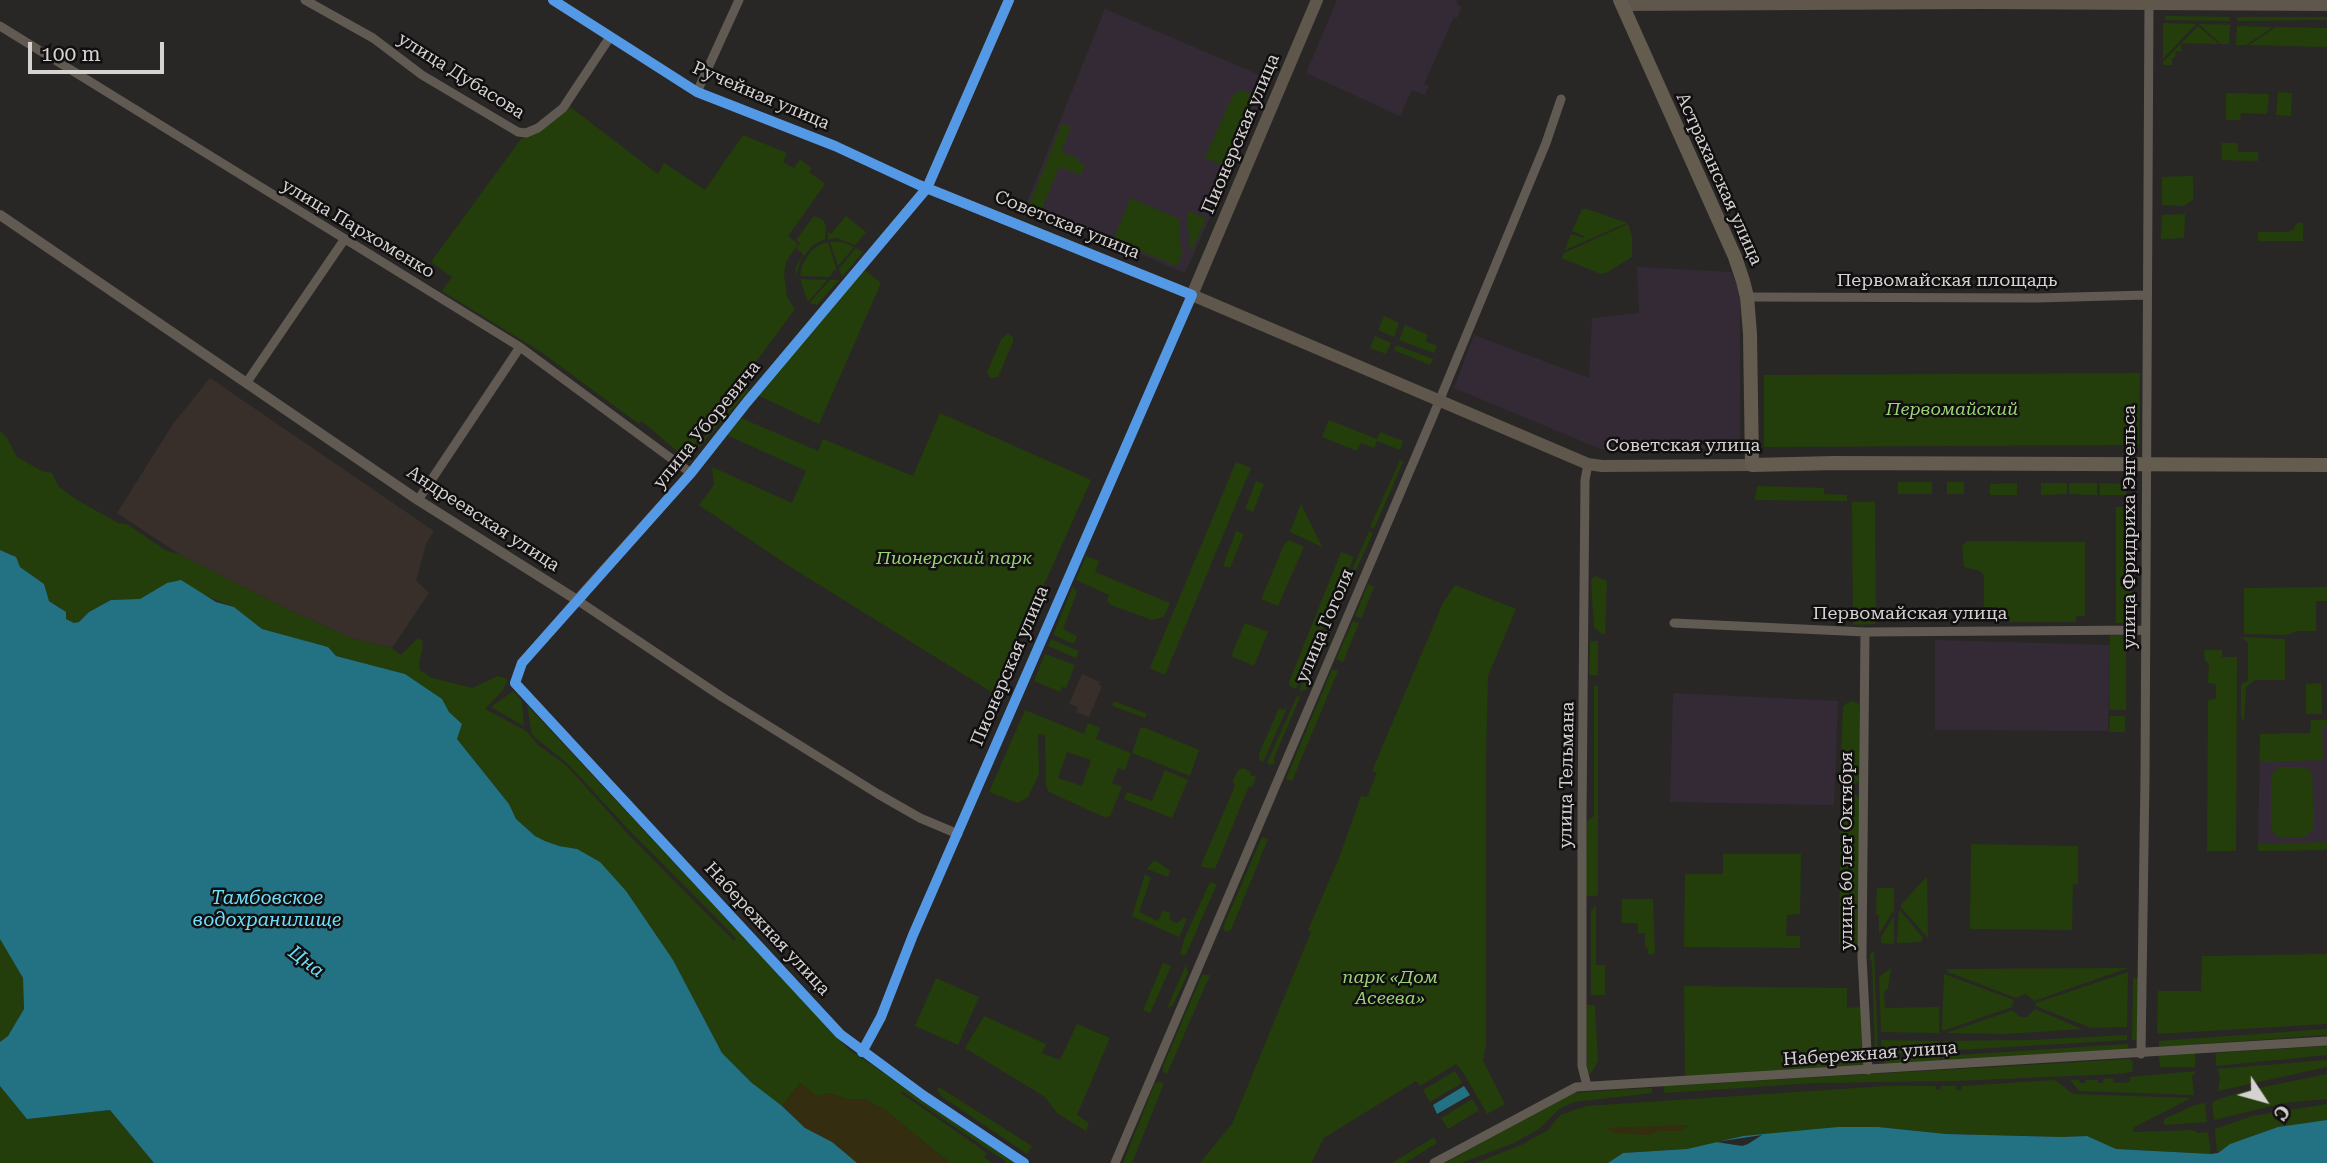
<!DOCTYPE html>
<meta charset="utf-8">
<style>
body{margin:0}
#map{position:relative;width:2327px;height:1163px;overflow:hidden;background:#292725;font-family:"Roboto Serif",serif}
canvas{display:block}
.north{position:absolute;left:2229px;top:1065px;width:70px;height:70px;-webkit-text-stroke:5px #110f0f;paint-order:stroke;rotate:126deg;font-size:19px;font-weight:700;line-height:28px;text-align:center;color:#d5d2d1}
.north::after{content:'';display:block;margin:auto;width:24px;height:32px;background:#d5d2d1;clip-path:polygon(50% 0,100% 100%,50% 72%,0 100%)}
.scale{position:absolute;left:28px;top:42px;width:136px;height:32px;box-sizing:border-box;border:4px solid #d5d2d1;border-top:0;padding-left:9px;font-size:21px;line-height:24px;white-space:nowrap;color:#d5d2d1;-webkit-text-stroke:5px #110f0f;paint-order:stroke}
</style>
<div id="map">
<canvas width="2327" height="1163"></canvas>
<div class="north">С</div>
<div class="scale">100 m</div>
</div>
<script>
const ctx = document.querySelector('canvas').getContext('2d');
ctx.lineJoin = 'round';
function fill(path, color) { ctx.fillStyle = color; ctx.fill(path, 'evenodd'); }
const poly = rows => new Path2D(rows.map(r => 'M' + r).join(''));
function strokePath(path, color, width, dash) { ctx.strokeStyle = color; ctx.lineWidth = width; ctx.lineCap = dash ? 'butt' : 'round'; ctx.setLineDash(dash || []); ctx.stroke(path); }
function write(font, color, halo, rows, align = 'center') {
  ctx.font = font + ' "Roboto Serif",serif'; ctx.lineWidth = 5; ctx.setLineDash([]); ctx.textBaseline = 'middle'; ctx.strokeStyle = halo; ctx.fillStyle = color; for (const [text, x, y, turn = 0] of rows) {
    ctx.save(); ctx.translate(x, y); ctx.rotate((+turn || 0) * Math.PI / 180); ctx.textAlign = isNaN(turn) ? turn : align; if (halo) ctx.strokeText(text, 0, 0); ctx.fillText(text, 0, 0); ctx.restore();
  }
}
const commercial = poly([
 [1337,0,1456,0,1458,5,1462,7,1457,18,1454,17,1424,84,1429,86,1425,95,1412,90,1400,116,1306,73],
 [1105,9,1271,80,1185,273,1026,205],
 [1637,267,1731,272,1740,291,1740,448,1603,450,1454,388,1474,335,1589,378,1592,318,1639,313],
 [1935,640,2110,645,2108,731,1935,730],
 [1673,693,1838,701,1834,805,1670,802],
 [2311,720,2327,720,2327,850,2258,851,2260,734,2310,733]
]);
const built = poly([
 [210,378,434,531,426,544,416,581,429,593,392,648,351,638,289,610,179,554,117,513,173,424],
 [1082,674,1100,682,1099,685,1102,686,1089,717,1076,712,1078,707,1069,704]
]);
const green = poly([
 [2165,16,2230,17,2229,21,2165,20],
 [2237,17,2327,17,2327,20,2237,21],
 [2163,23,2196,24,2163,59],
 [2199,24,2230,25,2229,44,2221,44],
 [2198,26,2219,44,2181,43,2181,51,2176,51,2175,57,2172,58,2172,65,2163,65,2163,62],
 [2237,26,2273,27,2246,45,2236,45],
 [2276,27,2327,28,2327,47,2249,45],
 [1241,90,1257,96,1227,167,1205,158,1233,95],
 [2278,92,2292,93,2291,116,2276,115],
 [2226,93,2269,94,2267,114,2241,113,2240,120,2226,120],
 [569,106,658,174,664,163,705,190,743,135,787,153,783,162,794,168,800,159,811,168,809,172,825,184,788,236,798,244,786,262,784,274,787,297,795,309,687,455,679,453,642,421,639,424,541,352,442,291,452,277,431,262,521,139,536,132],
 [1062,124,1071,127,1061,152,1079,159,1078,162,1085,165,1081,175,1059,167,1042,210,1029,205],
 [2222,143,2238,143,2238,152,2258,152,2258,161,2222,160],
 [2193,176,2193,200,2184,206,2162,205,2162,177],
 [1131,198,1179,219,1181,252,1183,253,1177,266,1113,240],
 [1582,209,1587,209,1627,223,1565,250,1571,234,1583,238,1584,236,1572,231],
 [1189,211,1206,218,1191,253,1187,218],
 [2185,214,2184,238,2161,239,2162,215],
 [814,216,823,220,826,226,825,239,812,246,807,252,801,259,796,276,796,267,803,254,796,248,800,243,796,240],
 [846,216,866,232,855,245,837,238,828,239,828,232,831,234],
 [2297,223,2303,223,2303,241,2258,241,2258,232,2288,232,2294,229],
 [1628,224,1632,237,1632,257,1606,273,1601,274,1561,258,1564,253],
 [828,242,836,268,829,277,800,276,802,265,811,251,819,245],
 [830,242,842,242,854,247,838,266],
 [856,248,863,252,842,277,839,269],
 [861,267,881,283,819,424,753,393],
 [800,279,827,280,808,302],
 [830,280,839,280,817,305,809,303],
 [1384,316,1399,323,1394,337,1378,330],
 [1405,325,1428,335,1425,341,1437,346,1434,353,1399,340],
 [1008,334,1013,337,1013,342,998,377,990,378,987,372,1002,338],
 [1375,336,1391,343,1386,354,1370,348],
 [1396,345,1433,359,1430,365,1394,350],
 [2140,373,2139,445,1764,447,1764,375],
 [744,386,749,390,695,452,695,450],
 [940,413,1091,480,995,694,789,566,699,505,714,485,712,467,792,503,806,471,727,435,741,418,818,451,823,439,913,476],
 [1329,420,1377,439,1380,432,1403,441,1400,450,1377,441,1374,448,1361,443,1357,451,1322,437],
 [0,431,7,438,17,457,42,471,52,473,59,487,77,500,118,523,127,524,165,550,179,554,289,610,351,638,392,648,401,655,418,638,422,640,423,645,419,664,420,670,432,678,472,688,498,676,508,679,503,690,485,709,526,731,539,746,566,765,628,834,734,941,736,938,732,934,629,830,568,764,532,735,527,705,848,1049,1017,1163,1008,1163,902,1091,901,1093,987,1153,984,1157,992,1163,950,1163,885,1110,865,1099,847,1099,830,1093,817,1096,800,1083,782,1106,764,1094,722,1053,673,960,577,849,559,846,545,841,535,836,516,819,509,804,457,739,462,724,449,712,442,699,405,674,336,656,328,647,262,629,234,607,173,583,167,583,140,599,111,600,89,612,79,622,74,623,66,619,60,607,49,601,44,584,20,567,11,554,0,550],
 [1400,460,1403,462,1374,529,1370,527],
 [1236,462,1251,468,1165,675,1150,668],
 [1256,481,1264,484,1253,512,1245,509],
 [1898,482,1932,482,1932,494,1898,494],
 [1947,482,1964,482,1964,494,1947,494],
 [2017,483,2017,495,1990,495,1990,484],
 [2041,483,2067,483,2067,494,2041,495],
 [2069,483,2097,483,2097,495,2069,494],
 [2100,483,2126,484,2126,495,2100,495],
 [1757,486,1824,488,1824,494,1847,495,1847,501,1755,500],
 [1852,502,1875,502,1876,624,1853,625],
 [1301,504,1322,547,1290,532],
 [2116,507,2133,507,2132,623,2116,623],
 [1236,531,1244,534,1230,568,1223,566],
 [1369,531,1373,533,1353,576,1354,581,1349,583,1328,633,1325,632],
 [1289,540,1304,547,1278,606,1261,599,1284,545],
 [1967,541,2085,542,2085,616,2076,616,2076,622,1992,622,1992,607,1984,607,1984,576,1980,571,1964,567,1962,546],
 [1341,552,1354,557,1296,689,1290,686,1289,682],
 [1086,556,1099,561,1095,572,1170,603,1164,617,1152,620,1111,605,1107,601,1109,595,1076,580],
 [1595,576,1607,581,1605,634,1602,634,1594,627,1591,580],
 [1368,584,1374,587,1361,619,1355,616],
 [1455,585,1516,609,1488,676,1486,757,1486,1043,1483,1061,1505,1104,1487,1114,1463,1072,1456,1064,1420,1086,1416,1081,1324,1138,1311,1163,1200,1163,1232,1124,1311,932,1308,930,1339,858,1361,796,1367,797,1377,773,1372,771,1443,603],
 [1073,586,1077,592,1063,629,1077,636,1074,644,1053,635],
 [2327,587,2327,601,2316,601,2316,631,2297,631,2287,635,2244,634,2244,588],
 [1353,621,1359,623,1343,662,1336,659],
 [1245,623,1268,632,1254,666,1231,656],
 [1324,635,1327,636,1306,685,1307,689,1301,691,1299,690],
 [2110,635,2126,635,2126,710,2109,710],
 [2241,637,2285,639,2285,680,2255,680,2246,687,2244,721,2241,718,2241,684,2248,681,2248,642],
 [1051,639,1079,651,1076,658,1048,646],
 [1590,641,1598,641,1598,675,1589,675],
 [2204,650,2222,650,2222,657,2237,657,2236,851,2207,851,2208,700,2216,699,2216,684,2208,683,2209,664,2205,661],
 [1045,654,1075,665,1066,688,1062,687,1060,692,1034,681],
 [1332,669,1338,671,1292,781,1286,779],
 [2321,683,2322,714,2306,714,2306,684],
 [1594,686,1598,686,1598,894,1596,896,1585,896,1587,821,1594,816],
 [513,691,522,701,524,726,491,707],
 [1297,696,1300,697,1274,758,1275,763,1271,765,1267,763],
 [1114,701,1147,714,1145,718,1112,706],
 [1853,701,1859,704,1859,781,1854,785,1844,785,1840,779,1843,707,1847,703],
 [1286,707,1287,708,1263,762,1259,759,1259,754,1279,708,1284,710],
 [1025,710,1084,734,1088,723,1100,728,1096,739,1131,753,1125,770,1118,768,1112,783,1122,787,1110,816,1104,817,1049,792,1046,786,1045,735,1038,734,1039,774,1028,797,1018,803,989,792],
 [1067,752,1091,760,1082,786,1058,778],
 [2110,716,2125,716,2125,732,2109,732],
 [2311,720,2327,720,2327,726,2322,727,2323,760,2260,762,2260,734,2310,733],
 [1143,727,1199,750,1190,776,1132,753,1140,729],
 [2281,767,2304,767,2312,772,2314,828,2305,837,2278,837,2271,829,2271,777,2274,771],
 [1243,768,1251,772,1250,775,1256,777,1252,787,1249,786,1215,869,1203,867,1201,865,1235,786,1233,781,1238,770],
 [1165,770,1188,780,1172,818,1124,799,1127,792,1152,801],
 [1846,792,1853,792,1861,799,1859,945,1854,949,1842,948,1839,943,1841,795],
 [1262,837,1268,839,1231,930,1225,932,1223,927],
 [2327,842,2327,850,2258,851,2258,844],
 [1971,844,2078,846,2078,884,2073,884,2072,930,1970,929],
 [1723,854,1801,854,1800,914,1787,915,1786,936,1800,936,1800,948,1684,947,1685,874,1723,874],
 [1153,861,1158,862,1170,871,1168,877,1147,869],
 [1145,874,1151,878,1139,912,1158,921,1163,910,1170,913,1170,920,1177,923,1184,918,1187,919,1179,937,1132,916],
 [1927,876,1928,938,1900,906],
 [1210,882,1217,884,1187,952,1185,956,1180,954,1185,937],
 [1877,888,1894,888,1894,910,1879,934,1879,915,1876,914],
 [1622,899,1653,899,1655,954,1648,954,1648,948,1645,947,1645,933,1638,933,1638,923,1622,923],
 [1596,905,1596,965,1605,965,1605,995,1591,995,1591,911],
 [1899,909,1923,938,1921,942,1897,943],
 [1894,916,1894,944,1881,943,1881,937],
 [0,939,23,978,24,1009,8,1036,0,1042],
 [1874,951,1878,1054,1875,1054,1872,961,1870,960,1870,954],
 [2327,954,2327,1024,2157,1034,2158,991,2201,991,2202,956],
 [1163,963,1171,966,1150,1013,1143,1010],
 [1186,965,1188,973,1173,1005,1167,1008],
 [1891,968,1888,989,1884,992,1885,1008,1939,1007,1939,1033,1881,1032,1879,977],
 [2128,968,2034,1001,2026,994,2016,998,1948,972,1947,969],
 [2128,972,2127,1027,2091,1028,2036,1006,2035,1003],
 [1944,974,2014,1000,2012,1007,1942,1031],
 [1202,975,1210,975,1167,1074,1163,1072,1163,1066],
 [936,978,979,997,958,1045,915,1026],
 [2133,978,2139,978,2139,1040,2132,1040],
 [1684,986,1847,988,1847,1008,1861,1007,1864,1068,1685,1077],
 [1586,1005,1595,1005,1598,1061,1591,1073,1587,1073],
 [2035,1009,2082,1029,2004,1034,1946,1033,2013,1010,2019,1017,2027,1017],
 [984,1016,1046,1044,1042,1053,1060,1060,1077,1024,1110,1038,1077,1115,1089,1123,1086,1131,1057,1113,1045,1097,965,1048],
 [2327,1029,2327,1035,2159,1047,2159,1041],
 [2127,1035,2127,1040,1942,1051,1943,1041,2031,1040],
 [1881,1040,1940,1041,1940,1052,1882,1054],
 [2128,1044,2128,1049,1942,1062,1942,1056],
 [2327,1046,2327,1055,2216,1066,2216,1053],
 [2195,1053,2195,1067,2160,1067,2159,1055],
 [1940,1056,1940,1061,1888,1064,1882,1061,1882,1058],
 [2130,1059,2133,1062,2132,1072,2117,1074,1955,1081,1814,1083,1664,1093,1664,1086],
 [2327,1060,2327,1067,2218,1091,2220,1077,2217,1069],
 [1455,1071,1462,1083,1430,1102,1423,1090],
 [2196,1071,2192,1077,2194,1095,2079,1091,2070,1080,2079,1080,2080,1083,2085,1083,2086,1080,2098,1080,2098,1083,2103,1083,2103,1079,2113,1078,2114,1083,2130,1082,2130,1077],
 [2327,1074,2327,1099,2284,1103,2214,1120,2212,1103,2217,1100,2244,1091],
 [2055,1080,2073,1094,2191,1098,2133,1128,2133,1132,2193,1130,2198,1133,2208,1132,2211,1154,2116,1149,2087,1136,2062,1137,1946,1134,1878,1127,1743,1136,1687,1149,1623,1153,1608,1163,1476,1163,1523,1144,1548,1130,1560,1115,1587,1106,1886,1086,1936,1086,1936,1089,1940,1090,1941,1086,1956,1086,1956,1090,1961,1090,1962,1086],
 [1159,1082,1164,1083,1132,1163,1123,1163,1155,1083],
 [0,1086,27,1119,110,1110,154,1163,0,1163],
 [939,1087,1032,1146,1027,1154,941,1096,937,1090],
 [1652,1088,1652,1093,1574,1102,1559,1109,1539,1129,1514,1143,1461,1163,1445,1163,1571,1093],
 [1472,1099,1479,1110,1448,1129,1441,1118],
 [2205,1103,2207,1122,2164,1125,2164,1120,2166,1118,2195,1105],
 [2327,1104,2327,1120,2278,1127,2230,1144,2217,1153,2215,1129,2252,1116],
 [1434,1137,1437,1143,1405,1163,1392,1163]
]);
const sand = poly([
 [800,1083,817,1096,830,1093,847,1099,865,1099,885,1110,950,1163,856,1163,805,1128,782,1106],
 [1689,1125,1680,1131,1658,1131,1648,1135,1615,1133,1606,1128]
]);
const water = poly([
 [0,550,16,557,20,567,44,584,49,601,66,612,66,619,74,623,79,622,89,612,111,600,140,599,167,583,181,580,216,602,234,607,262,629,328,647,336,656,405,674,442,699,449,712,462,724,457,739,509,804,516,819,535,836,545,841,559,846,577,849,600,862,626,891,673,960,722,1053,752,1083,782,1106,805,1128,832,1142,857,1163,154,1163,110,1110,27,1119,0,1086,0,1042,8,1036,24,1009,23,978,0,939],
 [1464,1086,1470,1095,1437,1114,1433,1105],
 [2327,1120,2327,1163,1608,1163,1623,1153,1687,1149,1743,1136,1838,1127,1878,1127,1946,1134,2062,1137,2087,1136,2116,1149,2211,1154,2218,1153,2230,1144,2278,1127]
]);
const pier = poly([
 [1762,1135,1748,1144,1742,1146,1716,1142]
]);
const minor = poly([
 [305,0,373,38,422,75,518,132,526,133,538,128,563,108,610,37],
 [553,0,697,92,835,146,927,188],
 [0,26,520,347,691,473],
 [697,92,739,0],
 [1747,297,2037,298,2147,295],
 [247,382,344,240],
 [418,500,520,347],
 [1674,623,1865,632,2145,630],
 [1865,632,1862,957,1868,1070],
 [958,834,920,818,878,794,722,697,577,600,522,663,518,674,515,683,840,1034,924,1096,1024,1163],
 [862,1052,881,1017,913,935,1192,295],
 [2141,1054,2145,777,2149,0],
 [1587,1086,1582,1066,1582,815,1585,480,1588,464],
 [1115,1163,1433,416,1546,143,1561,99],
 [1434,1163,1576,1087,2327,1041]
]);
const tertiary = poly([
 [927,188,1192,295],
 [0,215,418,500,577,600,691,473,747,402,927,188,1009,0]
]);
const secondary = poly([
 [1317,0,1192,295,1588,464,1602,466,1752,465],
 [1622,5,1981,3,2327,5]
]);
const primary = poly([
 [1620,0,1735,257,1743,281,1747,297,1750,334,1752,465,1835,463,2327,465]
]);
const cycleway = poly([
 [553,0,697,92,835,146,919,185,1192,295,913,935,881,1017,862,1052],
 [1009,0,927,188,747,402,691,473,522,663,515,683,840,1034,924,1096,1024,1163]
]);
const streetNames = [
 ["улица Дубасова",461,76,32],
 ["Ручейная улица",761,96,23],
 ["Пионерская улица",1241,134,-67],
 ["Астраханская улица",1719,179,66],
 ["Советская улица",1067,225,22],
 ["улица Пархоменко",358,229,31],
 ["Первомайская площадь",1947,281],
 ["улица Уборевича",707,425,-51],
 ["Советская улица",1683,446],
 ["Андреевская улица",483,519,33],
 ["улица Фридриха Энгельса",2130,527,-90],
 ["Первомайская улица",1910,614],
 ["улица Гоголя",1325,626,-67],
 ["Пионерская улица",1010,666,-67],
 ["улица Тельмана",1567,775,-89],
 ["улица 60 лет Октября",1847,851,-90],
 ["Набережная улица",767,929,47],
 ["Набережная улица",1870,1054,-4]
];
const parkNames = [
 ["Первомайский",1952,410],
 ["Пионерский парк",954,559],
 ["парк «Дом",1390,978],
 ["Асеева»",1390,999]
];
const waterNames = [
 ["Тамбовское",267,898],
 ["водохранилище",267,920],
 ["Цна",306,962,37]
];
fill(commercial, '#332a35');
fill(built, '#382f2b');
fill(green, '#233e0a');
fill(sand, '#342d10');
fill(water, '#237284');
fill(pier, '#292725');
strokePath(minor, '#615a53', 9);
strokePath(tertiary, '#615a53', 10);
strokePath(secondary, '#5f564c', 12);
strokePath(primary, '#655c50', 14);
strokePath(cycleway, '#5399e6', 10);
write('18px', '#d5d2d1', '#110f0f', streetNames);
write('italic 18px', '#9ad276', '#110f0f', parkNames);
write('italic 19px', '#6fdffb', '#110f0f', waterNames);
</script>
